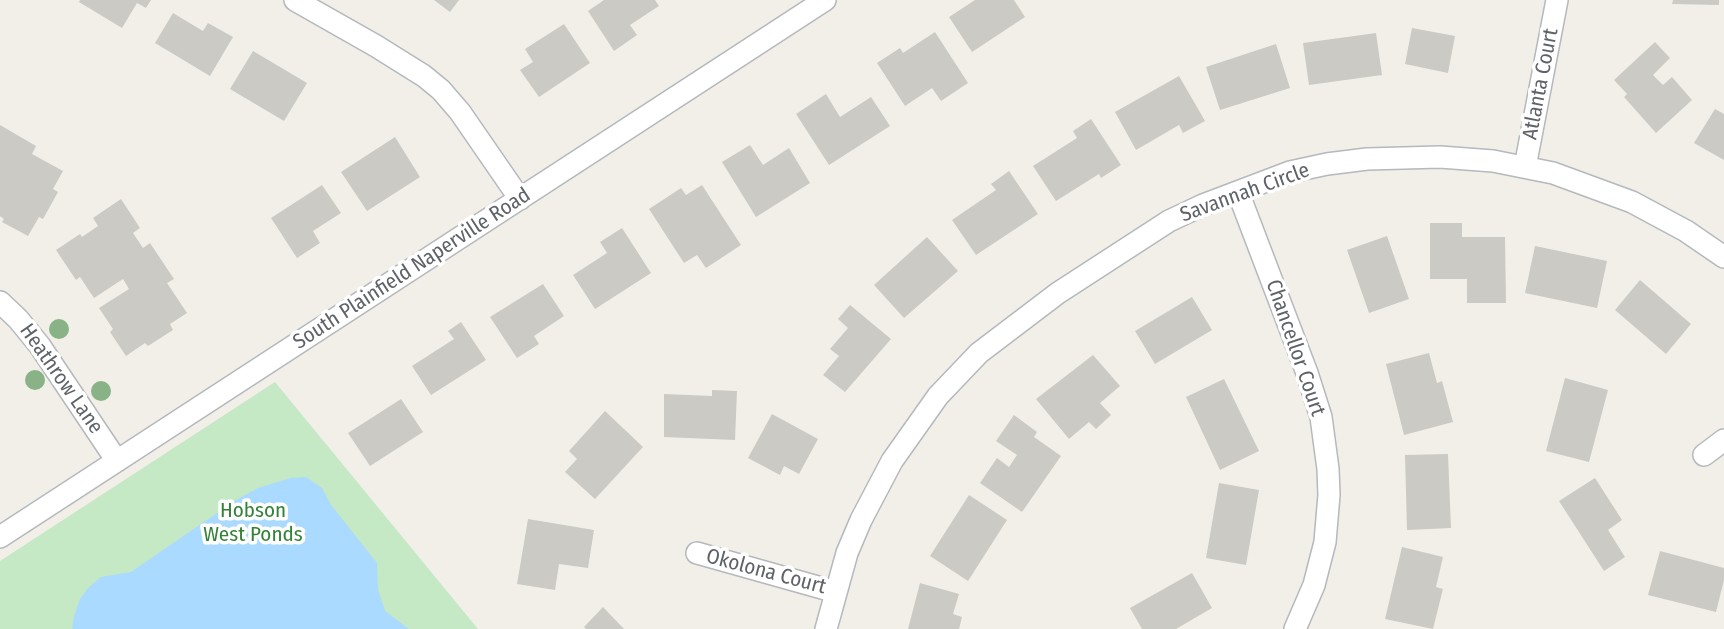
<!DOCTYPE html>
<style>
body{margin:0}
canvas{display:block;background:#f1efe8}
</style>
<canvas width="1724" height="629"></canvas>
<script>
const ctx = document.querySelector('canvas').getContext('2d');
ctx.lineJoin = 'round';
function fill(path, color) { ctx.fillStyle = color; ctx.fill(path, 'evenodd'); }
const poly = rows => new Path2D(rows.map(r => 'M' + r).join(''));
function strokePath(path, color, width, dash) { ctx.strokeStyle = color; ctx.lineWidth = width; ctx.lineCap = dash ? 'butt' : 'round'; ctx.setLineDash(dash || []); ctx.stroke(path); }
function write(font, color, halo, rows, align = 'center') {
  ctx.font = font + ' "Fira Sans Condensed",sans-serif'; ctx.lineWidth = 7; ctx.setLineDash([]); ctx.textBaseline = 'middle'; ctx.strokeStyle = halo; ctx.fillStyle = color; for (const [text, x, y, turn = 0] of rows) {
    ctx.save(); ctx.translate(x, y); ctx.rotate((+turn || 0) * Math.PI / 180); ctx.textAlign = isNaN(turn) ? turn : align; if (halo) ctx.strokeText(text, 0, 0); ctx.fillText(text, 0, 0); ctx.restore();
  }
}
const green = poly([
 [275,382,478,629,0,629,0,561]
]);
const water = poly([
 [306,477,322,488,331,505,377,563,378,589,385,611,409,629,72,629,74,616,80,599,88,588,101,577,131,572,236,500,258,488,291,478]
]);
const building = poly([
 [80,0,151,0,146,8,137,3,122,28,79,2],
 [434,0,459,0,450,12],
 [604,0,655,0,659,6,630,25,637,35,614,51,588,11],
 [975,0,1014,0,1025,17,972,52,949,17],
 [1673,0,1719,0,1719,5,1672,4],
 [173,13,203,31,208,23,233,37,210,76,155,43],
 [564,24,590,63,539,97,520,70,533,62,525,49],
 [1412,28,1455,36,1448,73,1405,64],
 [935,32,968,83,941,101,932,88,905,106,877,63,900,48,903,53],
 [1376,33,1382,75,1309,85,1303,43],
 [1655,42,1670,58,1653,75,1663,85,1672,77,1692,100,1656,133,1624,97,1627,94,1614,80],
 [1276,44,1290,88,1220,110,1206,67],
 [253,51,307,83,284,121,230,89],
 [1179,76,1205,121,1183,133,1179,125,1136,150,1115,112],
 [826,94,840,117,871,97,890,126,829,165,796,114],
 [1715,109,1724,114,1724,160,1694,143],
 [1091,119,1121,165,1101,178,1099,174,1056,201,1033,166,1077,138,1073,131],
 [0,125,36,146,32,154,63,171,53,189,58,192,43,219,39,217,28,236,2,222,4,219,0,216],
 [395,137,420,177,367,211,341,172],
 [750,145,763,165,789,148,810,183,756,217,722,162],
 [1009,171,1038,214,976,255,952,220,996,190,991,184],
 [322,185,341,213,313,231,320,243,297,258,271,218],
 [702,185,741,245,706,268,697,255,684,263,649,209,681,188,686,195],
 [121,199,140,228,133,233,143,248,150,243,174,279,167,283,187,313,170,324,173,330,148,346,145,343,126,356,110,332,113,329,99,308,129,289,123,279,94,298,80,277,76,280,56,250,80,234,82,237,98,226,93,218],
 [1430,223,1462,223,1462,237,1505,237,1506,303,1467,303,1467,279,1430,279],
 [622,228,651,273,595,309,573,275,607,253,600,242],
 [1387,236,1409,299,1369,313,1347,250],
 [927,237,958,271,904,318,874,285],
 [1535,246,1607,261,1597,308,1525,293],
 [1640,280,1691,324,1666,354,1615,310],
 [543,284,564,316,534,336,539,344,517,358,490,317],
 [1192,297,1212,330,1155,364,1135,331],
 [850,305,891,339,845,392,823,375,839,356,830,349,848,328,838,319],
 [461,322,486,360,431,395,412,366,454,339,448,331],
 [1429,353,1437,383,1442,381,1453,422,1404,435,1386,364],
 [1093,355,1120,386,1100,403,1111,415,1096,429,1089,422,1069,439,1036,399],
 [1565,378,1608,390,1589,462,1546,451],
 [1224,379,1259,451,1220,470,1186,397],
 [712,390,737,391,735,440,664,437,664,394,712,396],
 [401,399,423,432,370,466,348,433],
 [605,411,643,447,595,499,565,472,577,459,569,451],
 [772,414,818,439,799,474,784,466,780,475,748,458],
 [1014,415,1037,432,1034,437,1061,456,1022,512,980,483,997,458,1009,467,1017,455,996,441],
 [1448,454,1451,528,1407,530,1405,455],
 [1595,478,1622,520,1608,530,1625,557,1604,571,1559,501],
 [1219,483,1259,490,1246,565,1206,558],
 [969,495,1007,520,968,581,930,556],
 [528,519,594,530,588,568,559,564,555,590,517,584],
 [1402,547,1443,557,1436,587,1443,589,1433,629,1385,619],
 [1660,551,1724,568,1724,580,1716,612,1648,595],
 [1192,573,1212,608,1176,629,1142,629,1130,608],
 [920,583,959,594,953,614,962,617,959,629,908,629],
 [603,607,624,629,586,629,584,627]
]);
const minor = poly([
 [295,0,376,46,424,76,441,90,460,112,520,199],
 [1525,167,1557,0],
 [1238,192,1307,373,1321,417,1328,469,1329,495,1325,542,1314,585,1295,629],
 [0,302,18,319,40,346,117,461],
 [1704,455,1724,440],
 [0,537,825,0],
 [697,553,836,592],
 [826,629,847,553,861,520,892,461,938,396,979,353,1058,293,1169,221,1203,205,1290,172,1327,164,1367,159,1440,157,1493,161,1553,173,1632,202,1686,231,1724,257]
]);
const trees = [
 [59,329],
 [35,380],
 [101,391]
];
const streetNames = [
 ["Atlanta Court",1541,84,-79],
 ["Savannah Circle",1245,193,-20],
 ["South Plainfield Naperville Road",412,269,-33],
 ["Chancellor Court",1295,348,71],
 ["Heathrow Lane",61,379,55],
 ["Okolona Court",766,572,15]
];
const parkNames = [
 ["Hobson",253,511],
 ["West Ponds",253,535]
];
fill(green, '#c5e8c5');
fill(water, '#aadaff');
fill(building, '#cccac5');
strokePath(minor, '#b5b8bc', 24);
strokePath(minor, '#fff', 21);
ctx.fillStyle = '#89b387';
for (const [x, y] of trees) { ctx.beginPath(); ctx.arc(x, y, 10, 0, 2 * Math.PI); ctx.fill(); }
write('21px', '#5f6368', '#fff', streetNames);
write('21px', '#348238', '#fff', parkNames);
</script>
